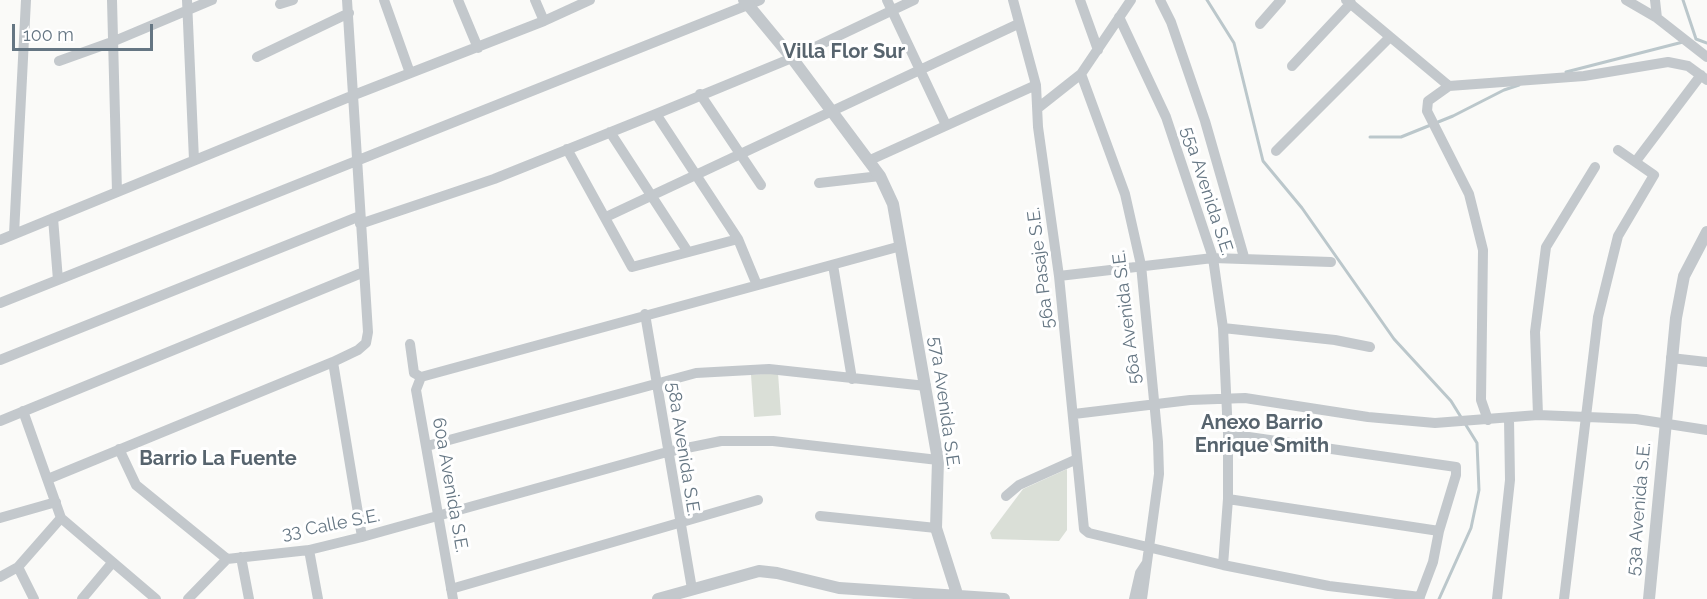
<!DOCTYPE html>
<style>
body{margin:0}
#map{position:relative;width:1707px;height:599px;overflow:hidden;background:#fafaf8;font-family:Raleway,sans-serif}
canvas{display:block}
.scale{position:absolute;left:12px;top:24px;width:141px;height:27px;box-sizing:border-box;border:3px solid #657683;border-top:0;padding-left:8px;font-size:18px;line-height:21px;white-space:nowrap;color:#657683;-webkit-text-stroke:4px #fff;paint-order:stroke}
</style>
<div id="map">
<canvas width="1707" height="599"></canvas>
<div class="scale">100 m</div>
</div>
<script>
const ctx = document.querySelector('canvas').getContext('2d');
ctx.lineJoin = 'round';
function fill(path, color) { ctx.fillStyle = color; ctx.fill(path, 'evenodd'); }
const poly = rows => new Path2D(rows.map(r => 'M' + r).join(''));
function strokePath(path, color, width, dash) { ctx.strokeStyle = color; ctx.lineWidth = width; ctx.lineCap = dash ? 'butt' : 'round'; ctx.setLineDash(dash || []); ctx.stroke(path); }
function write(font, color, halo, rows, align = 'center') {
  ctx.font = font + ' Raleway,sans-serif'; ctx.lineWidth = 6; ctx.setLineDash([]); ctx.textBaseline = 'middle'; ctx.strokeStyle = halo; ctx.fillStyle = color; for (const [text, x, y, turn = 0] of rows) {
    ctx.save(); ctx.translate(x, y); ctx.rotate((+turn || 0) * Math.PI / 180); ctx.textAlign = isNaN(turn) ? turn : align; if (halo) ctx.strokeText(text, 0, 0); ctx.fillText(text, 0, 0); ctx.restore();
  }
}
const green = poly([
 [778,373,781,415,754,417,751,375],
 [1067,469,1067,530,1059,541,992,539,990,533,1023,489]
]);
const stream = poly([
 [1207,0,1234,43,1263,161,1302,208,1394,339,1451,401,1477,443,1479,490,1471,528,1439,599],
 [1683,0,1696,39],
 [1696,39,1707,43],
 [1566,72,1683,42],
 [1370,137,1401,137,1453,116,1504,90,1519,85]
]);
const minor = poly([
 [112,0,117,192],
 [187,0,194,160],
 [384,0,410,73],
 [458,0,478,48],
 [535,0,544,21],
 [887,0,946,125],
 [1013,0,1036,85,1038,127,1059,276,1084,529,1089,533,1223,565,1329,586,1420,597],
 [1080,0,1098,50],
 [1160,0,1171,22,1205,121,1244,257],
 [1346,0,1449,86],
 [1626,0,1657,18,1707,57],
 [1655,0,1657,18],
 [280,4,293,0],
 [1119,17,1166,117,1213,258,1223,328,1228,434,1228,499,1223,565],
 [1260,24,1281,0],
 [257,57,349,13],
 [59,61,112,42,212,0],
 [1292,66,1351,3],
 [1081,74,1125,194,1141,265,1158,442,1159,474,1142,599],
 [700,94,761,185],
 [1038,108,1081,74,1131,0],
 [656,114,738,239,757,285],
 [610,132,688,252],
 [567,149,632,267,738,239],
 [1276,151,1390,37],
 [868,161,1036,85],
 [1636,161,1701,75],
 [819,183,880,176],
 [606,217,1018,24],
 [53,218,58,280],
 [360,224,494,179,656,114,792,58,914,0],
 [14,234,26,0],
 [0,240,354,95,544,21,590,0],
 [833,265,852,379],
 [1059,276,1213,258,1331,262],
 [0,303,760,0],
 [645,314,692,589],
 [1223,328,1335,340,1370,347],
 [410,344,414,373,421,377],
 [1671,358,1707,362],
 [0,360,360,216],
 [333,362,362,537],
 [421,377,901,246],
 [421,377,416,390,453,599],
 [23,411,61,518,156,599],
 [1074,414,1190,400,1245,398,1368,417,1435,423,1538,415,1636,419,1707,430],
 [1538,415,1535,332,1546,247,1595,167],
 [1488,420,1481,400,1483,250,1469,194,1427,111,1428,101,1449,86,1584,76,1668,62,1688,66,1707,80],
 [0,421,364,272],
 [1228,434,1456,467,1456,475,1439,531,1433,562,1419,599],
 [427,446,696,373,769,369,926,386],
 [119,449,136,485,227,559],
 [48,479,333,362,358,350,366,343,368,332,347,0],
 [1006,496,1019,485,1077,459],
 [1228,499,1439,531],
 [820,516,936,528],
 [0,518,56,502],
 [309,550,318,599],
 [241,557,249,599],
 [227,559,309,550,362,537,667,452,721,441,773,441,938,460],
 [18,567,34,599],
 [0,577,18,567,61,518],
 [451,589,758,500],
 [82,599,112,563],
 [188,599,227,559],
 [1134,599,1140,573,1146,564],
 [1497,599,1510,480,1509,419],
 [1564,599,1598,317,1618,236,1654,175,1618,150]
]);
const tertiary = poly([
 [744,0,792,58,880,176,893,204,938,460,936,528,958,597],
 [658,599,759,571,777,573,839,588,1004,599],
 [1649,599,1676,318,1684,276,1707,232]
]);
const streetNames = [
 ["55a Avenida S.E.",1207,191,72],
 ["56a Pasaje S.E.",1041,268,-97],
 ["56a Avenida S.E.",1127,317,-97],
 ["57a Avenida S.E.",944,403,82],
 ["58a Avenida S.E.",683,449,81],
 ["60a Avenida S.E.",450,485,80],
 ["53a Avenida S.E.",1639,509,-85],
 ["33 Calle S.E.",331,525,-11]
];
const neighbourhoodNames = [
 ["Villa Flor Sur",844,52],
 ["Anexo Barrio",1262,423],
 ["Enrique Smith",1262,446],
 ["Barrio La Fuente",218,459]
];
fill(green, '#dadfd7');
strokePath(stream, '#bbc7cb', 3);
strokePath(minor, '#c3c8cc', 10);
strokePath(tertiary, '#c3c8cc', 12);
write('18px', '#657683', '#fff', streetNames);
write('bold 20px', '#57646e', '#fff', neighbourhoodNames);
</script>
